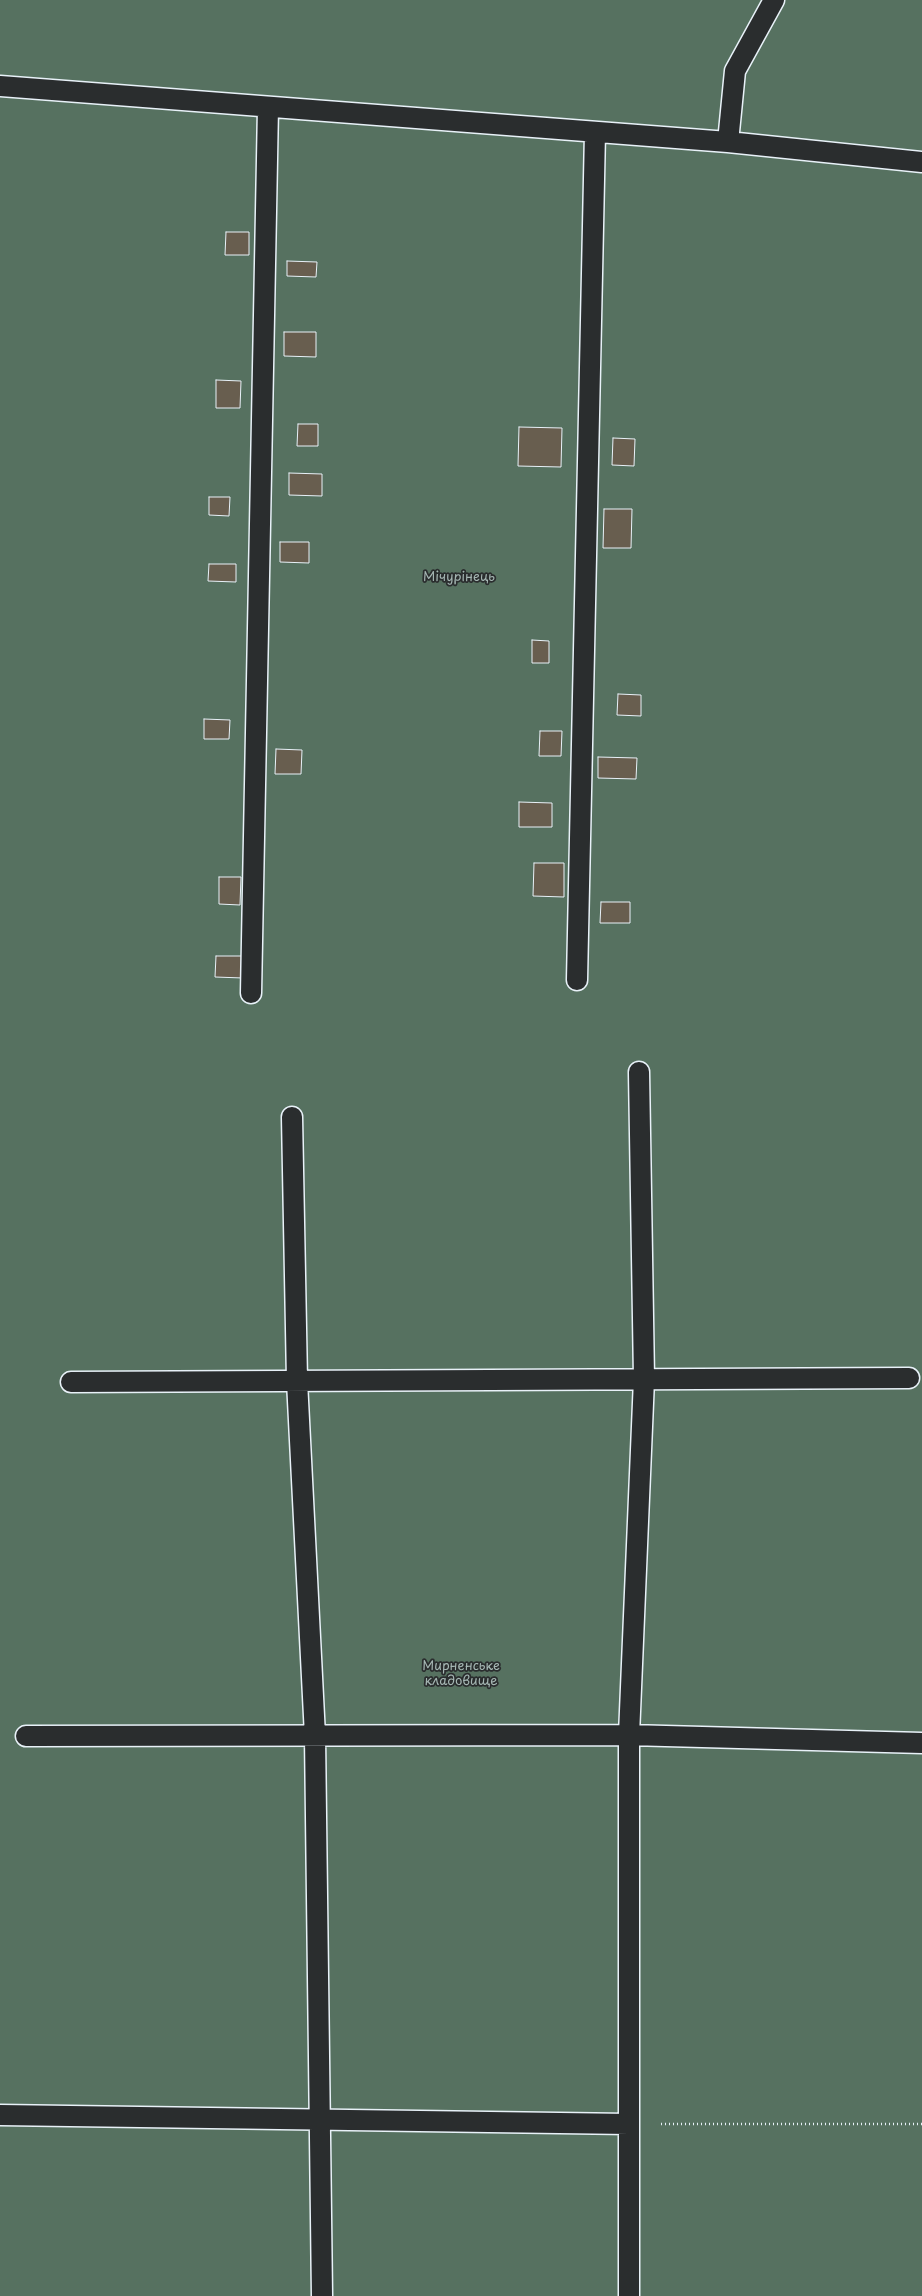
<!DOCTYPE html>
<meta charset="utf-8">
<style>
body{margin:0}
canvas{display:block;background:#3d3c38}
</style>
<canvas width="922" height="2296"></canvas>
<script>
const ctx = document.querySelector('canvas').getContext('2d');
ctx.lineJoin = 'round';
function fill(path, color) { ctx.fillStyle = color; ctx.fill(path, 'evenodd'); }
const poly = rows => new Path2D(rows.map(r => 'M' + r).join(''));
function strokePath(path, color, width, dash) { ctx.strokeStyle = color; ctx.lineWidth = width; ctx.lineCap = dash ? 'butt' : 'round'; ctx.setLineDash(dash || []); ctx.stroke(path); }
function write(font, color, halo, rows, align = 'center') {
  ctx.font = font + ' "Playpen Sans",sans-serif'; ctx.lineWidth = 3.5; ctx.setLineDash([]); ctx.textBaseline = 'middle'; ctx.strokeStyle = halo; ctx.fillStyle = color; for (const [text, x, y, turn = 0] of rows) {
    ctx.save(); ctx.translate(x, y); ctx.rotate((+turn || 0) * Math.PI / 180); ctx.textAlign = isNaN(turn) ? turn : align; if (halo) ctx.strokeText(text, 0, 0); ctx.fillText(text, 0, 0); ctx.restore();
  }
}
const green = poly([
 [0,0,922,0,922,2296,0,2296]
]);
const building = poly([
 [226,232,249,232,249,255,225,255,226,232],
 [287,261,317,262,316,277,287,276,287,261],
 [284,332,316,332,316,357,284,356,284,332],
 [216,380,241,381,240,408,216,408,216,380],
 [298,424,318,424,318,446,297,446,298,424],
 [519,427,562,428,561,467,518,466,519,427],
 [613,438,635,439,634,466,612,465,613,438],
 [289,473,322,474,322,496,289,495,289,473],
 [209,497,230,497,229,516,209,515,209,497],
 [604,509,632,509,631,548,603,548,604,509],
 [280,542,309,542,309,563,280,562,280,542],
 [209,564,236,564,236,582,208,581,209,564],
 [532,640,549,641,549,663,532,663,532,640],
 [618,694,641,695,641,716,617,715,618,694],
 [204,719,230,720,229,739,204,739,204,719],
 [540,731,562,731,561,756,539,756,540,731],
 [276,749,302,750,301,774,275,774,276,749],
 [598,757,637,758,636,779,598,778,598,757],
 [519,802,552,803,552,827,519,827,519,802],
 [534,863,564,863,564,897,533,896,534,863],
 [219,877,241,877,240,905,219,904,219,877],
 [601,902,630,902,630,923,600,923,601,902],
 [216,956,243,956,243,978,215,977,216,956]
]);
const path = poly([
 [661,2124,922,2124]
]);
const lane = poly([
 [0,86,728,142,922,162],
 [728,142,735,71,774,0],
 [577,980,595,132],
 [251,993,268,107],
 [292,1117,297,1381,315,1736,322,2296],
 [71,1382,909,1378],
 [26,1736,629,1735,922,1743],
 [0,2115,629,2124],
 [629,2296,629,1735,644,1379,639,1072]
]);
const parkNames = [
 ["Мічурінець",459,577],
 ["Мирненське",461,1666],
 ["кладовище",461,1681]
];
fill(green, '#567160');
fill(building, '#685e4f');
strokePath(building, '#e8f1f8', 1);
strokePath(lane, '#e8f1f8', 23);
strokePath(path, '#e8f1f8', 2.5, [1, 3]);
strokePath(lane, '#2a2d2e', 20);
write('13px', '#a6b7b4', '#2a2d2e', parkNames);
</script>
